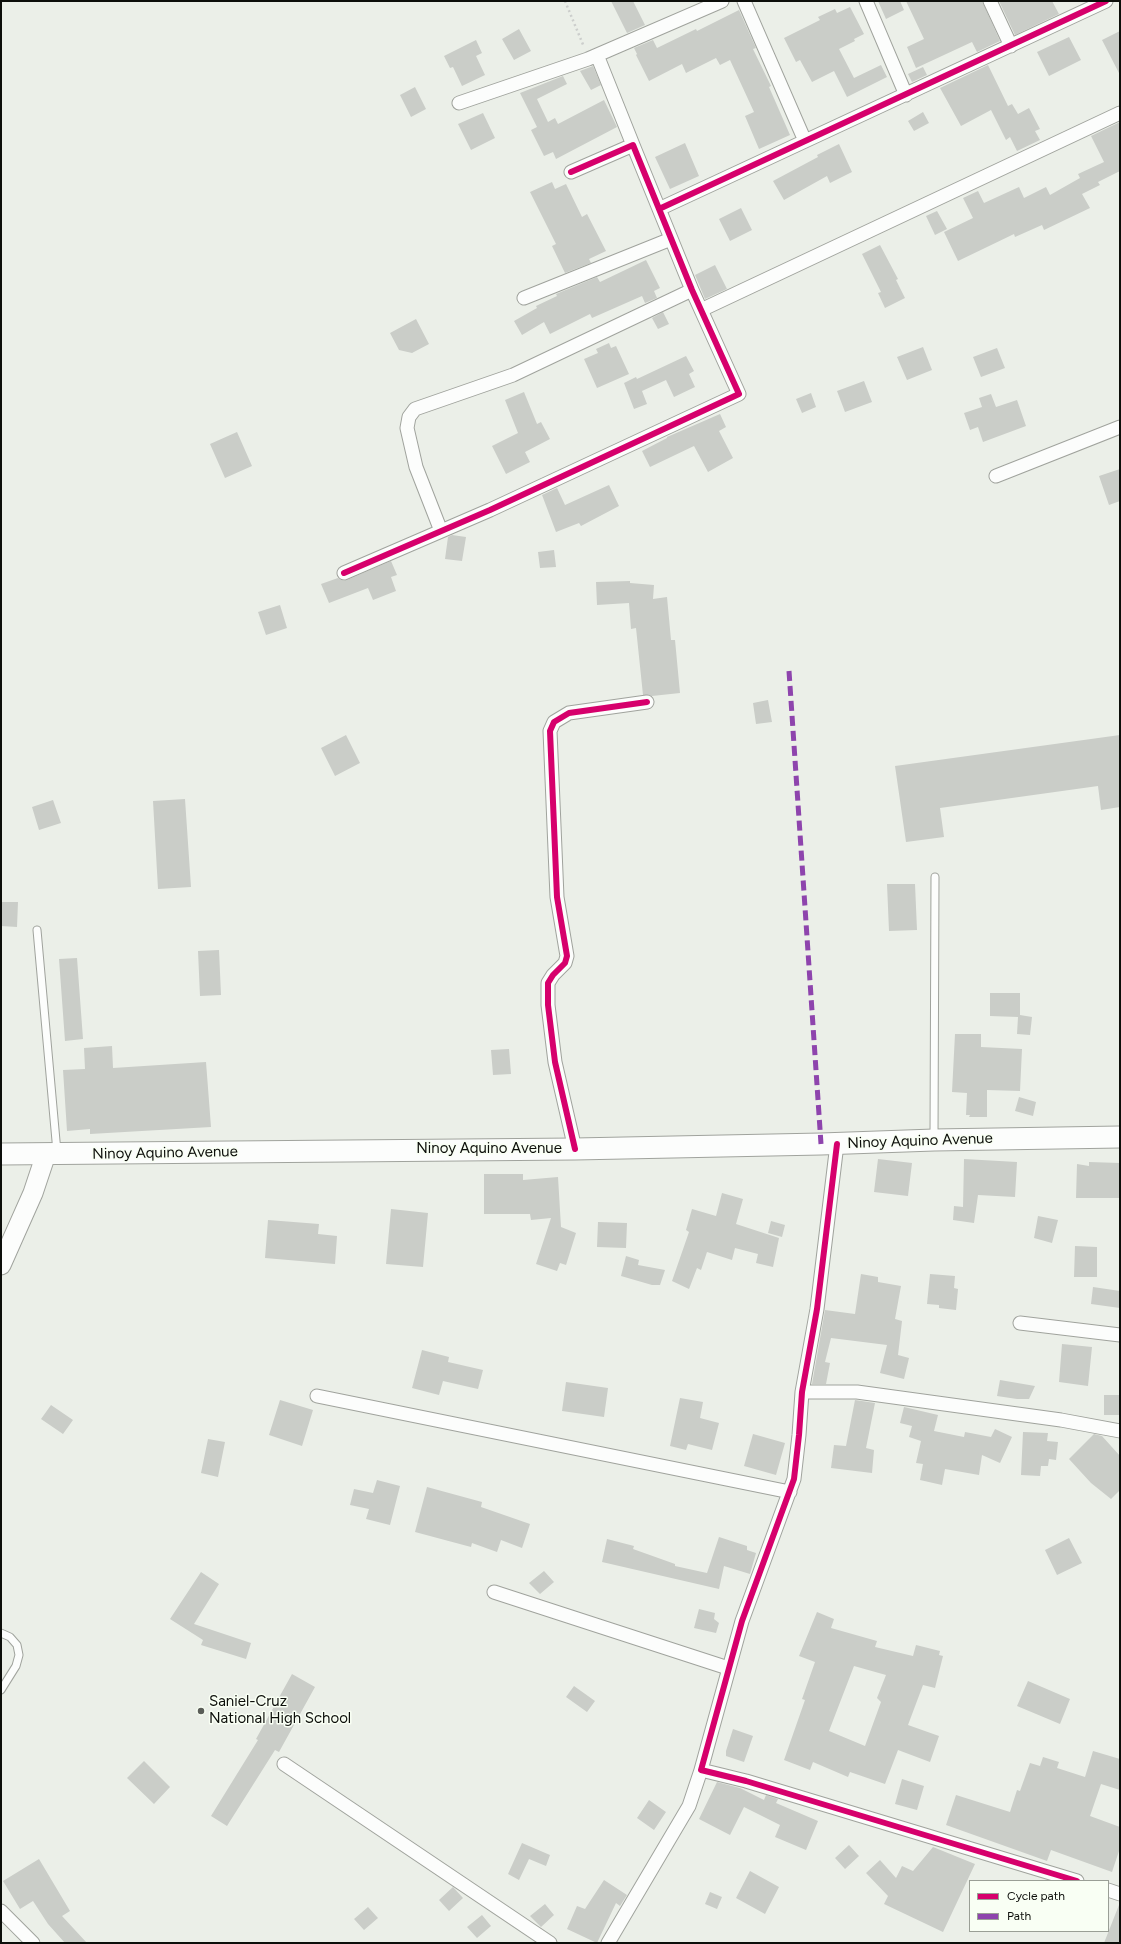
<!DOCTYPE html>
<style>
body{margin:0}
#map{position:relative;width:1121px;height:1944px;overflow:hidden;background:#ebefe8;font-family:Figtree,sans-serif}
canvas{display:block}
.frame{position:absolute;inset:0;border:2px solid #0c0e0a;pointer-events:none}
.legend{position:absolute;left:969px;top:1880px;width:140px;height:52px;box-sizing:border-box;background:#f9fff4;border:1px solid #9a9f96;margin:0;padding:5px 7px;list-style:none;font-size:12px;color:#0c0e0a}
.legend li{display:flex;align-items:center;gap:8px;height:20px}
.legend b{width:20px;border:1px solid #9a9f96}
</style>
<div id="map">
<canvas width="1121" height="1944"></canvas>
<div class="frame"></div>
<ul class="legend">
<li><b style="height:5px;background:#d6006c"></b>Cycle path</li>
<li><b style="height:5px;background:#8e44ad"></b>Path</li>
</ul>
</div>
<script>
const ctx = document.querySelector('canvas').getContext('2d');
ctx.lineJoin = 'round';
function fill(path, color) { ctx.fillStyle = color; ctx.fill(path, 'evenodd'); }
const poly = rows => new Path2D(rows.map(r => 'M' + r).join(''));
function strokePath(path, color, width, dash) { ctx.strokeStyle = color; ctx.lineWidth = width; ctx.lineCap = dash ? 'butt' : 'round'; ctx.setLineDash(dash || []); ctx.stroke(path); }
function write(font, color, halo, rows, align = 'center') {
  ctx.font = font + ' Figtree,sans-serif'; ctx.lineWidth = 3; ctx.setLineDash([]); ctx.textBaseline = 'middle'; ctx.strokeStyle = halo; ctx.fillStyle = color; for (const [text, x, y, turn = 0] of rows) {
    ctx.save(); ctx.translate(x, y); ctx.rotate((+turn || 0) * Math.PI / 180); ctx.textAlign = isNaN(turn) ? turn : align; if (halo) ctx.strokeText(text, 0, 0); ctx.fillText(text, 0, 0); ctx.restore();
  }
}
const building = poly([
 [611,1,633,1,645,25,627,33],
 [878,1,900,1,904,10,886,19],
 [906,1,982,1,1000,41,977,52,972,42,916,68,907,47,924,39],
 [999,1,1052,1,1059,14,1015,35],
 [850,7,864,34,854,39,855,41,839,49,854,78,881,65,887,77,847,97,834,71,812,82,800,60,796,62,784,38,820,20,818,17,835,9,837,13],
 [739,10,756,48,753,49,771,86,769,87,790,135,759,149,745,116,754,112,730,60,720,65,716,58,686,73,682,64,649,81,636,55,637,54,634,48,653,40,657,48,696,29,697,31],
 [519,29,531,51,514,60,502,39],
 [1120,31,1120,75,1102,40],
 [1069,37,1081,60,1049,76,1037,52],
 [476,40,482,53,476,56,485,75,462,86,453,67,450,68,444,56],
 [988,65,1008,106,1012,104,1018,114,1029,108,1040,129,1035,131,1040,140,1017,151,1010,137,1006,140,991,110,961,126,940,88],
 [593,66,601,85,591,90,580,71],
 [923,67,927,75,912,82,908,74],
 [563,76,567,84,537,99,548,122,555,118,558,124,604,100,617,127,556,159,553,152,544,156,531,130,537,127,520,93],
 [415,87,426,109,411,117,400,95],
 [923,112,929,123,914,131,908,121],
 [483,113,495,138,471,150,458,124],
 [1120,122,1120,171,1098,182,1100,185,1082,194,1090,208,1044,230,1042,225,1015,237,1014,234,958,261,944,232,973,218,963,198,978,191,984,203,1019,187,1024,198,1046,187,1050,195,1080,178,1078,174,1104,162,1091,136],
 [685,143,699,176,670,189,655,157],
 [839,144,852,172,830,183,827,176,784,200,773,181,818,157,817,155],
 [552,182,555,189,566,184,582,217,587,214,606,251,589,259,591,263,565,273,552,246,556,244,530,192],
 [741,208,752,230,730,241,719,219],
 [937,211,947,229,935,235,926,216],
 [880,245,898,279,896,280,905,298,885,308,878,293,881,292,862,254],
 [646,260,660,288,654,291,657,298,645,303,642,296,592,318,590,314,550,334,544,322,522,335,514,321,537,308,536,306,557,296,556,294,597,277,600,282],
 [715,265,727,289,705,299,695,275],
 [663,312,669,324,658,329,652,318],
 [416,319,429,344,412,353,399,350,390,333],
 [609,343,611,348,616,346,629,374,597,388,584,359,598,353,596,349],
 [923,347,932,370,907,380,897,357],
 [997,348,1005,368,981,377,973,357],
 [686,356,694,371,689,374,695,387,674,397,666,380,642,391,647,404,634,409,624,383,636,377,637,379],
 [864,381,872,402,845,412,837,391],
 [524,392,537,424,541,422,550,439,525,452,530,462,506,474,492,446,518,433,505,400],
 [811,393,816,407,802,413,796,399],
 [991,394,996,407,1017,400,1026,426,983,442,978,427,970,430,964,413,982,407,979,398],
 [720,414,726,427,719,431,733,458,708,472,694,446,650,467,642,451,667,438,667,437],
 [237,432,252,466,225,478,210,444],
 [1120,469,1120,501,1109,505,1099,476],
 [609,485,619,506,581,526,579,523,556,532,542,495,557,488,565,505],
 [452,535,466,537,462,561,445,559,448,537],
 [554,550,556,567,540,568,538,552],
 [391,561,397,575,391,577,396,591,373,600,368,588,329,603,321,584,338,578,343,581,347,580],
 [630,581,630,583,654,585,653,599,667,597,671,640,675,640,680,693,652,696,643,695,636,628,631,629,629,603,597,605,596,582],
 [280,605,287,628,266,635,258,612],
 [768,700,772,722,756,724,753,703],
 [346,735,360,763,335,776,321,748],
 [1120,735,1120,807,1101,810,1098,786,940,808,944,837,906,842,895,766],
 [185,799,191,887,158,889,153,801],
 [53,800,61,823,39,830,32,807],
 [887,884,915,884,917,930,889,931],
 [1,902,18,902,17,927,1,926],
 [219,950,221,995,200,996,198,951],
 [77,958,83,1039,65,1041,59,959],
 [990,993,1020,993,1020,1015,1032,1017,1030,1035,1017,1034,1018,1017,990,1016],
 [955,1034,981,1034,981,1047,1022,1049,1020,1091,987,1090,987,1117,969,1117,970,1115,966,1115,967,1093,952,1092],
 [112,1046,113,1068,206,1062,211,1127,90,1134,90,1129,67,1131,63,1070,85,1069,84,1048],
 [509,1049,511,1074,493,1075,491,1050],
 [1019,1097,1036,1102,1033,1116,1015,1111],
 [878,1159,912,1163,908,1196,874,1192],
 [964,1159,1017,1162,1015,1197,978,1195,974,1223,953,1220,954,1206,963,1207],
 [1089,1162,1120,1163,1120,1198,1076,1198,1077,1164,1089,1166],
 [484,1174,523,1174,523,1180,558,1177,561,1227,576,1233,566,1265,560,1263,557,1271,536,1264,551,1218,531,1220,530,1214,484,1214],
 [722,1193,743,1199,736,1224,779,1238,773,1267,756,1263,758,1254,735,1248,732,1260,707,1252,701,1270,697,1268,689,1289,672,1281,689,1232,686,1230,692,1209,716,1216],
 [391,1209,428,1213,423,1267,386,1264],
 [1038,1216,1058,1220,1052,1243,1034,1238],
 [268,1220,319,1224,318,1234,337,1236,335,1264,265,1258],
 [771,1221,785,1225,782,1237,768,1233],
 [598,1222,627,1223,626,1248,597,1247],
 [1075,1246,1097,1247,1097,1277,1074,1277],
 [626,1256,639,1260,638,1265,665,1270,660,1285,652,1285,621,1276],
 [861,1274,878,1277,878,1282,901,1286,895,1319,902,1321,898,1355,909,1358,904,1379,880,1373,887,1345,831,1338,825,1362,830,1363,826,1384,812,1384,825,1310,855,1314],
 [930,1274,955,1276,954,1288,958,1289,956,1310,939,1308,939,1305,927,1304],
 [1093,1287,1120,1291,1120,1308,1091,1304],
 [1062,1344,1092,1347,1088,1386,1059,1382],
 [422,1350,449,1357,448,1362,483,1370,478,1389,443,1381,439,1395,412,1388],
 [1000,1380,1035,1386,1029,1399,1017,1399,997,1396],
 [566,1382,608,1388,604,1417,562,1411],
 [1104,1395,1120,1395,1120,1415,1104,1415],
 [680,1398,703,1402,700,1418,719,1423,712,1450,688,1444,686,1450,670,1446],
 [280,1400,313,1410,302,1446,269,1435],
 [855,1400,875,1403,866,1448,874,1450,872,1473,831,1468,834,1445,846,1446],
 [51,1405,73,1420,63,1434,41,1419],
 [904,1407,938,1415,934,1431,964,1437,965,1432,991,1437,995,1429,1012,1437,1000,1463,982,1455,979,1475,945,1469,942,1485,920,1480,923,1464,916,1463,921,1441,909,1437,912,1426,900,1423],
 [1023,1432,1048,1433,1047,1441,1058,1442,1056,1460,1049,1459,1048,1466,1041,1466,1040,1476,1021,1475],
 [753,1434,785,1443,776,1475,744,1466],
 [1094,1434,1102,1436,1120,1456,1120,1490,1111,1499,1091,1483,1069,1459],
 [208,1439,225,1442,218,1477,201,1473],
 [377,1480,400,1486,390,1525,366,1519,369,1509,350,1505,354,1489,373,1493],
 [427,1487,482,1502,481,1507,530,1524,522,1548,501,1540,497,1552,472,1543,471,1547,415,1532],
 [719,1537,747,1546,747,1550,756,1553,750,1574,724,1566,719,1589,602,1562,607,1539,634,1546,633,1549,675,1564,675,1566,707,1573],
 [1069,1538,1082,1563,1057,1575,1045,1550],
 [544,1571,554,1582,540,1594,529,1583],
 [201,1572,219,1584,194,1624,251,1643,246,1659,201,1645,203,1640,170,1619],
 [699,1609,715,1613,714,1619,719,1623,716,1633,694,1628],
 [817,1612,834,1619,831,1628,877,1641,875,1647,913,1656,916,1645,940,1651,939,1655,943,1656,935,1688,923,1685,908,1725,939,1736,930,1762,898,1750,885,1784,850,1772,848,1777,813,1762,810,1770,784,1760,805,1700,802,1699,815,1662,799,1656],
 [854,1666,886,1675,877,1698,881,1702,865,1746,829,1731],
 [292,1674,315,1687,279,1752,275,1750,227,1826,211,1816,258,1740,256,1739],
 [1028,1681,1070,1699,1060,1724,1017,1706],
 [574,1686,595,1701,587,1712,566,1697],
 [733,1729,753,1736,744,1762,726,1756,726,1751],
 [1093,1751,1120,1759,1120,1790,1101,1784,1090,1816,1120,1827,1120,1848,1112,1872,1051,1850,1047,1861,946,1825,956,1795,1010,1812,1017,1790,1020,1791,1030,1763,1040,1766,1043,1757,1059,1762,1057,1768,1085,1777],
 [144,1761,170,1787,154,1804,127,1778],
 [902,1779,924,1786,917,1810,895,1804],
 [717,1782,740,1788,764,1800,766,1795,778,1799,776,1803,818,1821,806,1850,775,1837,780,1825,744,1807,730,1835,699,1819],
 [649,1800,666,1812,654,1830,637,1818],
 [522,1843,550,1855,546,1866,529,1859,519,1880,508,1874],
 [849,1845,859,1856,845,1869,835,1858],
 [933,1847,975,1864,943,1932,884,1904,888,1896,866,1873,880,1860,896,1878,902,1866,913,1871],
 [39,1859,70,1911,62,1916,87,1943,65,1943,48,1924,33,1901,20,1909,3,1881],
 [750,1871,779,1887,765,1914,736,1898],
 [604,1880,627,1895,620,1906,616,1903,597,1943,567,1929,577,1906,585,1909],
 [453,1887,463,1898,449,1911,439,1900],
 [710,1892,722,1897,717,1909,705,1904],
 [545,1904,554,1915,541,1927,530,1916],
 [1119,1905,1120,1943,1104,1943],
 [368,1907,378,1918,364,1930,354,1919],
 [482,1915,491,1926,477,1938,467,1927]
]);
const path = poly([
 [565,1,584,47]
]);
const lane = poly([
 [37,930,57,1152],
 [934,1137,935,877],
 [1,1633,10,1637,17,1645,19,1655,16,1666,1,1690]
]);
const street = poly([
 [744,1,805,141],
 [866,1,906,95],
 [990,1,1011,46],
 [597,55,633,145],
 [459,103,588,59,722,1],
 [659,209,1106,1],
 [524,298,671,239],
 [701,310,1120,113],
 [996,476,1120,427],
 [441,531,416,467,407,428,409,417,415,409,513,375,692,290],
 [344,573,490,510,739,394,692,290,633,145,571,172],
 [837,1144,817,1309,802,1392,799,1435,794,1479,742,1621,701,1770,746,1781,1077,1881],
 [575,1149,555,1062,548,1005,548,983,553,975,565,963,567,956,557,897,550,731,554,722,569,713,647,702],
 [1020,1323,1120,1335],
 [802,1392,857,1392,1061,1420,1120,1431],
 [317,1396,790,1492],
 [494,1592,728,1668],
 [284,1764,550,1943],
 [1108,1890,1120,1894],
 [1,1911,33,1943],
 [608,1943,689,1806,701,1770]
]);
const secondary = poly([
 [1,1265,33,1193,46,1154]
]);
const primary = poly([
 [1,1154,575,1149,821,1144,934,1140,1120,1137]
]);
const quiet = poly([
 [789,671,821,1144]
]);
const cycleway = poly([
 [659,209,1106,1],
 [344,573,490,510,739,394,692,290,633,145,571,172],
 [837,1144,817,1309,802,1392,799,1435,794,1479,742,1621,701,1770,746,1781,1077,1881],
 [575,1149,555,1062,548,1005,548,983,553,975,565,963,567,956,557,897,550,731,554,722,569,713,647,702]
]);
const markers = [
 [201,1711,4,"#5a5d58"]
];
const streetNames = [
 ["Ninoy Aquino Avenue",920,1141,-2],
 ["Ninoy Aquino Avenue",489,1149],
 ["Ninoy Aquino Avenue",165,1153,-1]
];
const poiNames = [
 ["Saniel-Cruz",209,1702],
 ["National High School",209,1719]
];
fill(building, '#cacdc8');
strokePath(lane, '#a0a39d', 9);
strokePath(street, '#a0a39d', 15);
strokePath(secondary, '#a0a39d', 21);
strokePath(primary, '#a0a39d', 23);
strokePath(path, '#cccecc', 2.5, [2, 3]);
strokePath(lane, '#fcfdfc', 7);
strokePath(street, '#fcfdfc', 13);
strokePath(secondary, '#fcfdfc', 19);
strokePath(primary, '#fcfdfc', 21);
strokePath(quiet, '#8e44ad', 5, [10, 5]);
strokePath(cycleway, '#d6006c', 6);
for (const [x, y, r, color] of markers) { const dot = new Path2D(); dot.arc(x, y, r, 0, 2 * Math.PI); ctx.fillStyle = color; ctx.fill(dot); strokePath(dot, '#f9fff4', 1.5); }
write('15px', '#0c0e0a', '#f9fff4', streetNames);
write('15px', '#0c0e0a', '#f9fff4', poiNames, 'left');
</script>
